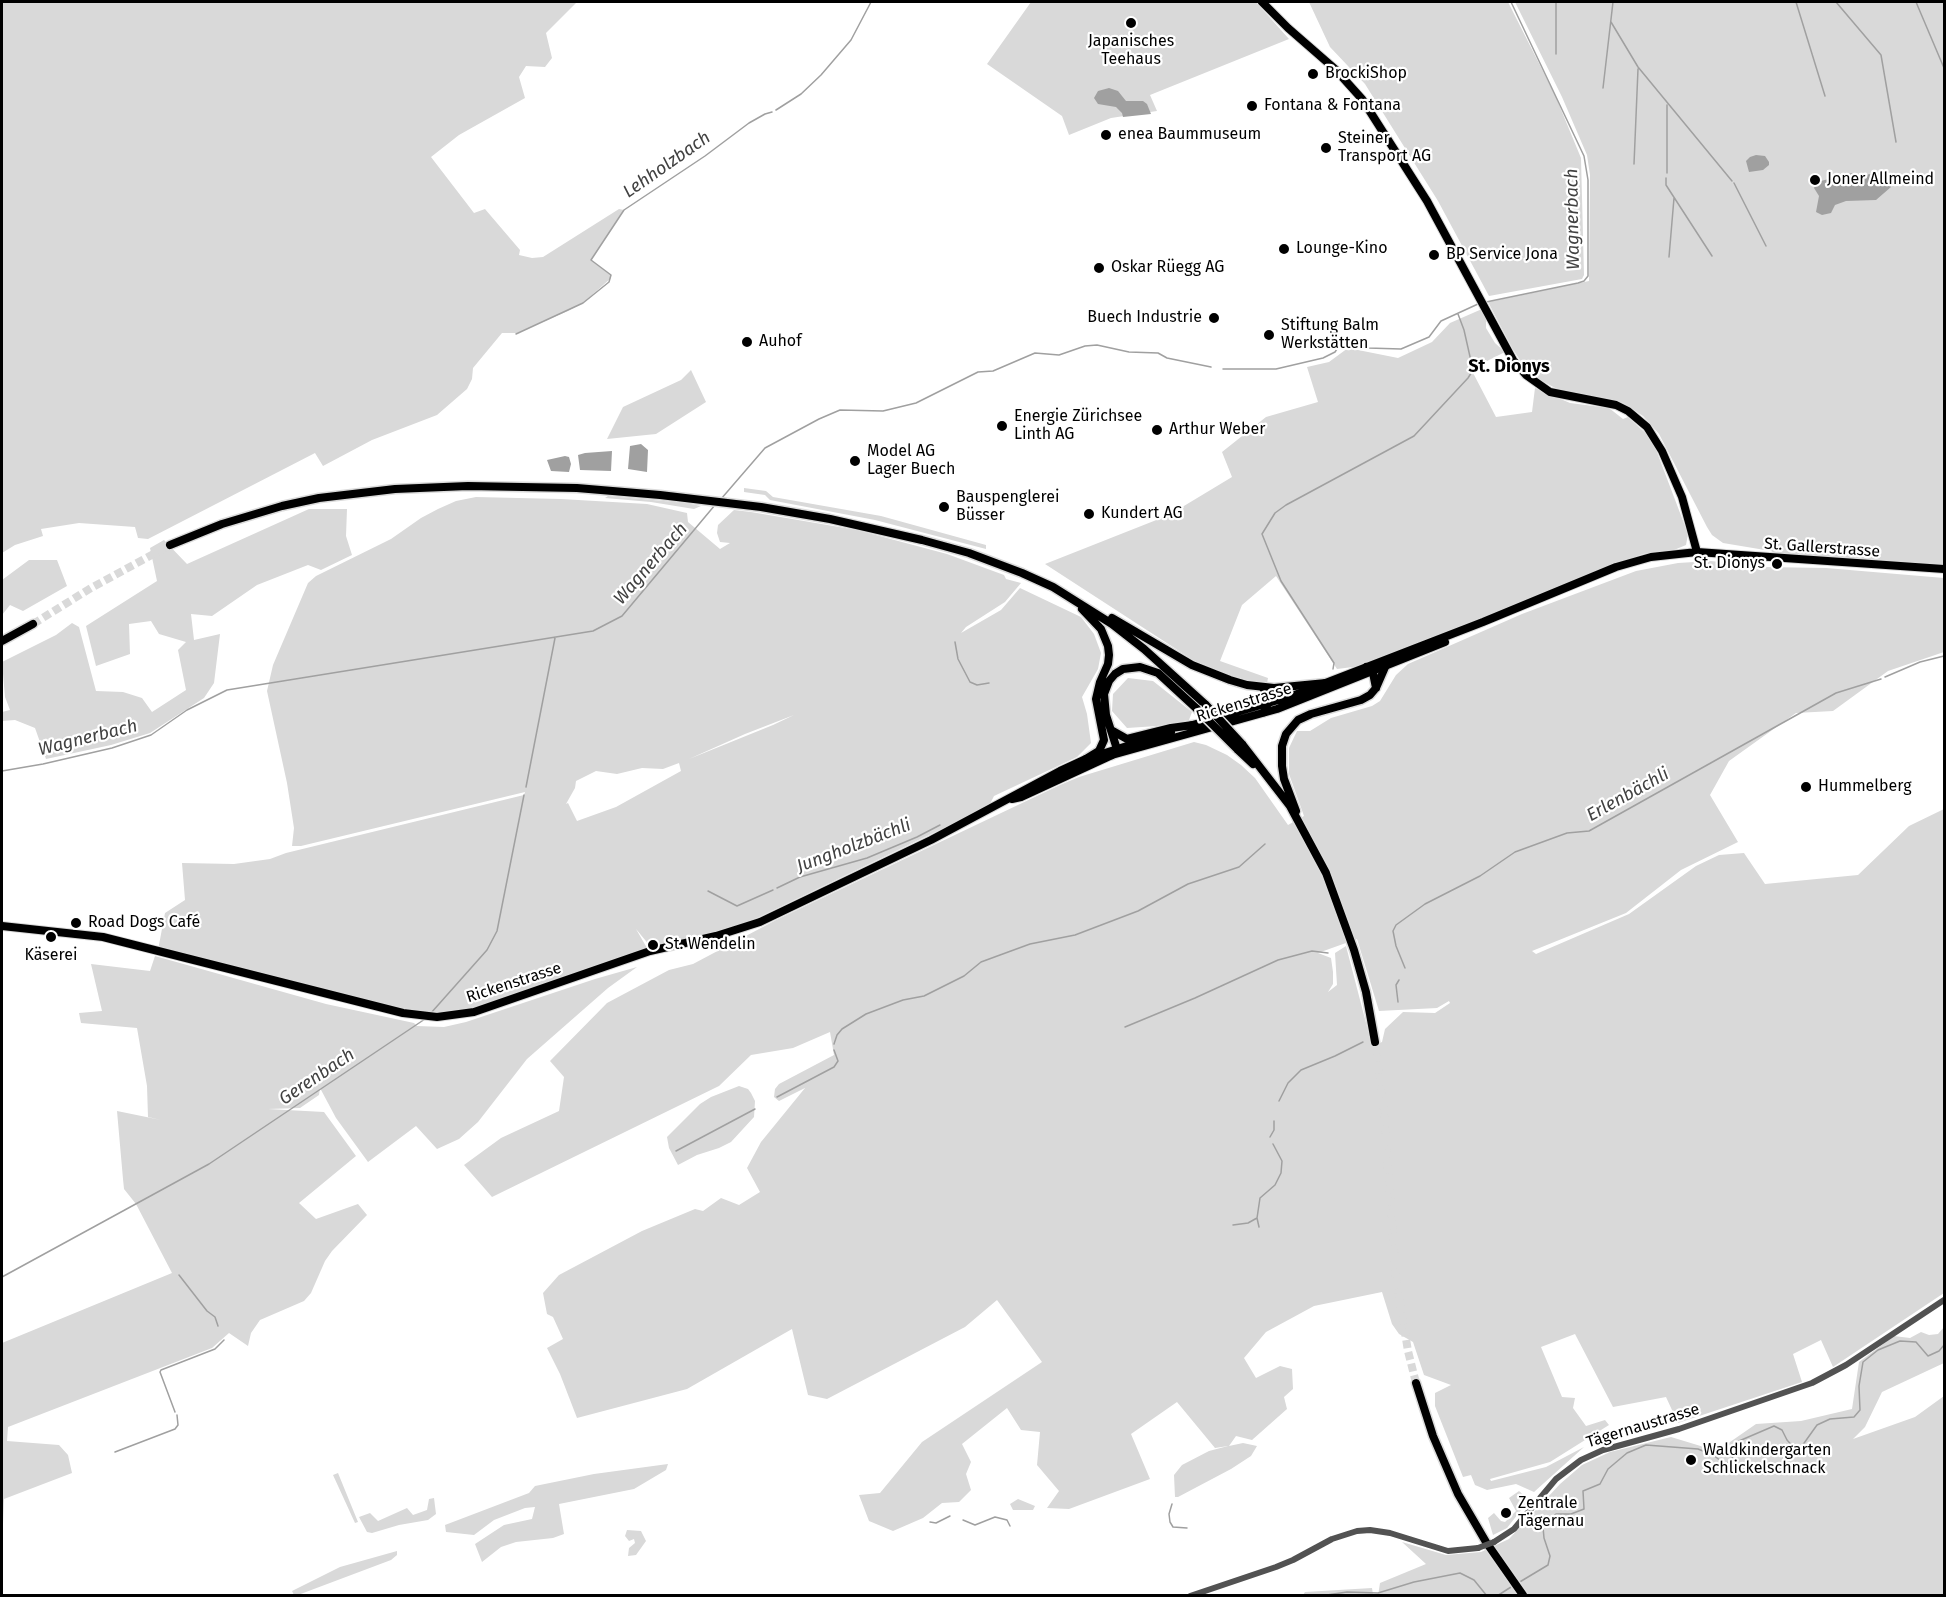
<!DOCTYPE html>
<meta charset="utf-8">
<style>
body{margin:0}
#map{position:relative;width:1946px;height:1597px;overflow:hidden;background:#fff;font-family:"Fira Sans",sans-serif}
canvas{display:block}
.frame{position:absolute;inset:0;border:3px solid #000;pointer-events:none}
</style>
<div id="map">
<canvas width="1946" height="1597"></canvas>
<div class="frame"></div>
</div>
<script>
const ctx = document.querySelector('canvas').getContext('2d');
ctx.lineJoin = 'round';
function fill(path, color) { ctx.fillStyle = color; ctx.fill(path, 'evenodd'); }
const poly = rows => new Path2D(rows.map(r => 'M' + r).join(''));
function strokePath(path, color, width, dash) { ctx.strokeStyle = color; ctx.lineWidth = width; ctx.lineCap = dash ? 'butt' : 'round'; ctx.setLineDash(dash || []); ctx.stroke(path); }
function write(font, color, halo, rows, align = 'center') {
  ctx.font = font + ' "Fira Sans",sans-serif'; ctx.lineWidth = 4.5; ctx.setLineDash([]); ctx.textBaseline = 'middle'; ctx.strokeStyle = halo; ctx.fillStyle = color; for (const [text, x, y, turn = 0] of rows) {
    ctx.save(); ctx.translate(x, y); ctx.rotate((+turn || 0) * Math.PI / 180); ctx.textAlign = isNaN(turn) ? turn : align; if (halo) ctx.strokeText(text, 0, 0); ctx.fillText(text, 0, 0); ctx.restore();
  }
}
const green = poly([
 [2,2,577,2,546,33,552,58,545,67,526,66,519,77,525,98,459,135,431,157,474,213,485,209,520,250,519,255,532,258,543,257,619,209,624,210,591,260,611,275,611,278,583,303,568,311,517,333,502,333,473,368,472,379,467,389,437,415,372,440,323,466,315,453,148,539,138,538,135,527,79,523,41,529,43,536,15,545,2,553],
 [1031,2,1256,2,1289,39,1150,95,1157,111,1111,118,1069,135,1062,116,987,64],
 [1309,2,1508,2,1555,95,1581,158,1584,275,1582,279,1489,296,1438,201,1365,84,1330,47],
 [1515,2,1944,2,1944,569,1783,558,1771,551,1723,543,1712,535,1707,527,1659,434,1643,416,1623,403,1610,399,1559,390,1540,380,1526,369,1512,348,1488,302,1589,281,1590,175,1587,155,1562,97],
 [1482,309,1486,313,1486,328,1495,343,1505,352,1471,369,1496,417,1532,412,1535,388,1570,403,1609,408,1623,419,1628,417,1652,439,1688,534,1686,545,1674,550,1643,554,1361,666,1337,669,1276,576,1242,605,1220,661,1268,678,1267,683,1245,680,1216,671,1193,660,1045,564,1169,515,1232,477,1222,452,1266,417,1318,402,1307,367,1329,362,1348,348,1398,358,1432,342,1450,323],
 [691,370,706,402,656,434,607,439,623,407,681,380],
 [744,488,766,491,773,497,881,516,986,545,986,549,875,520,770,500,765,495,744,492],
 [608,496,686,503,701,506,694,509,651,502,605,498],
 [476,497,561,499,647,504,687,513,688,522,720,549,730,543,720,542,717,533,718,525,734,510,751,512,857,530,947,554,1004,575,1006,579,1021,583,1005,602,966,627,961,633,1001,610,1020,588,1081,617,1094,634,1101,653,1098,669,1082,697,1087,714,1091,743,1077,757,994,796,990,804,981,810,757,918,715,933,650,946,636,929,647,948,474,1012,421,1015,158,950,165,913,185,900,182,863,234,864,270,859,286,853,524,795,525,792,301,846,292,846,294,828,287,783,267,691,273,665,308,583,316,576,391,539,421,518,438,509,456,501],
 [794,715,773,725,689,759,745,734],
 [679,763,681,771,616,807,577,821,568,803,566,804,575,788,576,781,596,771,617,774,642,768,663,769],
 [309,509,347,509,346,536,352,555,321,570,308,565,257,585,212,616,191,614,194,640,220,634,214,683,204,698,150,733,111,745,46,759,35,728,15,720,2,721,2,712,10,710,5,697,2,662,56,635,72,623,79,627,96,691,123,692,142,698,152,712,186,690,178,650,186,642,159,634,151,621,129,624,130,654,96,666,86,626,157,581,150,548,164,540,187,564],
 [29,560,57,560,67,586,23,611,10,605,2,615,2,580],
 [1711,561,1764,567,1826,568,1944,578,1944,652,1888,671,1833,711,1796,713,1729,761,1710,795,1738,842,1681,870,1626,913,1532,951,1536,954,1629,914,1696,866,1719,855,1744,853,1765,884,1858,875,1909,826,1944,809,1944,1293,1833,1367,1821,1340,1793,1354,1802,1382,1678,1423,1666,1397,1613,1407,1575,1334,1541,1347,1562,1397,1575,1398,1573,1408,1586,1426,1605,1420,1609,1425,1550,1462,1490,1479,1491,1481,1546,1467,1584,1447,1534,1492,1516,1484,1487,1490,1475,1485,1471,1475,1463,1477,1435,1406,1435,1393,1451,1385,1424,1375,1413,1342,1399,1334,1392,1324,1382,1292,1314,1306,1266,1332,1244,1358,1256,1378,1280,1366,1292,1369,1293,1389,1284,1397,1287,1409,1252,1440,1236,1436,1229,1446,1243,1443,1257,1446,1251,1456,1231,1469,1178,1497,1175,1497,1174,1475,1182,1465,1209,1451,1228,1446,1215,1448,1177,1402,1131,1434,1150,1479,1069,1509,1047,1508,1059,1491,1037,1465,1040,1432,1021,1430,1007,1408,962,1444,971,1462,966,1474,971,1490,959,1502,942,1503,923,1518,893,1531,869,1521,859,1495,880,1493,922,1442,1042,1362,997,1300,965,1327,827,1399,808,1395,792,1329,687,1389,577,1418,560,1374,547,1348,563,1339,553,1317,547,1314,543,1293,559,1275,642,1231,695,1209,703,1211,721,1198,739,1205,760,1192,747,1168,761,1142,805,1088,779,1101,774,1097,775,1089,779,1084,834,1055,830,1032,793,1048,751,1055,719,1086,492,1197,464,1165,501,1138,559,1111,564,1077,550,1061,607,1003,669,970,693,964,776,920,1060,785,1079,777,1194,742,1206,745,1227,755,1241,765,1255,778,1288,825,1304,816,1289,774,1289,748,1297,731,1310,731,1331,718,1372,706,1380,701,1396,675,1408,664,1522,614,1636,571,1678,563],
 [1357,939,1379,1011,1437,1008,1449,1001,1450,1003,1435,1013,1403,1012,1385,1029,1382,1042,1372,1046,1346,946,1335,953,1337,985,1328,992,1333,984,1333,972,1331,958,1318,953],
 [1128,678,1153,681,1192,712,1189,720,1157,726,1127,728,1112,711,1113,694],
 [155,956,326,1004,414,1023,417,1026,444,1027,466,1022,595,979,637,967,608,988,527,1059,478,1122,459,1139,437,1149,416,1126,368,1162,336,1118,320,1088,319,1095,300,1108,268,1109,324,1112,356,1156,299,1203,316,1219,358,1204,367,1215,332,1251,325,1261,311,1293,304,1301,260,1320,251,1333,248,1346,229,1333,212,1348,8,1427,7,1441,59,1445,68,1455,72,1473,4,1499,3,1524,2,1527,2,1343,172,1273,136,1204,124,1189,123,1179,117,1111,161,1120,148,1117,147,1086,137,1028,81,1023,79,1013,102,1011,91,964,150,971],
 [739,1086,748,1089,751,1093,755,1101,754,1117,731,1142,719,1148,697,1155,678,1165,669,1148,667,1137,700,1104,711,1097],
 [1944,1327,1944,1363,1882,1392,1865,1427,1853,1439,1915,1417,1944,1396,1944,1595,1378,1596,1380,1583,1426,1564,1402,1542,1446,1555,1481,1552,1509,1539,1560,1484,1582,1465,1610,1452,1671,1437,1717,1451,1756,1424,1801,1421,1852,1409,1859,1362,1894,1336,1910,1338,1921,1332,1929,1335,1938,1334],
 [668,1464,666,1470,634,1489,559,1504,564,1534,553,1538,516,1542,501,1547,482,1562,475,1544,504,1525,532,1519,535,1507,525,1508,494,1520,474,1535,446,1532,445,1525,529,1493,535,1486,594,1474],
 [338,1473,358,1522,355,1523,333,1475],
 [1519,1491,1529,1500,1507,1528,1493,1535,1488,1518,1494,1513,1501,1521,1505,1522,1516,1511,1509,1498],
 [434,1498,436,1514,428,1520,399,1525,372,1533,367,1532,359,1517,370,1513,378,1521,407,1508,413,1515,427,1510,429,1499],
 [1018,1499,1035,1506,1033,1510,1013,1510,1010,1504],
 [627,1530,641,1531,646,1541,636,1555,628,1556,629,1548,635,1543,634,1539,629,1541,625,1536],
 [397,1551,397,1555,391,1560,298,1595,294,1595,292,1591,340,1567],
 [1372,1588,1373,1595,1303,1595,1305,1592]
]);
const water = poly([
 [1109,88,1118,91,1126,101,1143,101,1147,104,1151,114,1123,117,1122,113,1116,107,1098,104,1094,98,1098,91],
 [1756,155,1765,156,1769,162,1769,165,1763,170,1749,172,1746,161,1750,157],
 [1852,173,1864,175,1878,173,1888,179,1891,187,1876,200,1846,201,1835,205,1831,213,1822,215,1816,212,1819,196,1814,188,1817,182],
 [641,444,648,450,647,472,628,469,630,446],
 [612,451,611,471,580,470,578,455,585,453],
 [565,456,569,457,571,464,569,472,551,471,547,460]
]);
const stream = poly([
 [1796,2,1825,96],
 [1836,2,1881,55,1896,142],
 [1916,2,1944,68],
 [1611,22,1638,67,1732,181],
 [1556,54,1556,2],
 [1603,88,1613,2],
 [776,110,801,94,821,75,851,40,871,2],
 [1634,164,1638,69],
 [1667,173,1667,105],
 [1666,178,1666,185,1712,256],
 [1734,183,1766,246],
 [1669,257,1674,198],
 [1486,302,1578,283,1584,281,1588,276,1588,180,1584,156,1511,2],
 [516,334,583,303,609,282,611,275,591,260,624,210,705,156,749,123,765,114,772,112],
 [1223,369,1276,369,1323,358,1335,352,1339,346,1344,344,1368,348,1401,349,1429,337,1441,321,1478,304],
 [721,499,765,448,819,419,840,410,883,411,916,403,978,372,993,371,1035,353,1059,355,1085,346,1097,345,1129,352,1158,353,1167,358,1211,367],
 [955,642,958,659,970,682,977,685,989,683],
 [1333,669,1334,663,1281,581,1262,534,1275,513,1286,505,1414,436,1468,378,1473,370,1464,330,1458,314],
 [1885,677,1920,662,1944,656],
 [2,771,43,764,112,748,151,735,187,710,227,690,593,631,622,616,715,505],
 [526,787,555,638],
 [777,888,800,877,867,858,917,837,940,825],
 [708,891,737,906,773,890],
 [1405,968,1396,946,1393,931,1396,925,1425,904,1480,876,1515,852,1567,833,1589,831,1836,693,1881,679],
 [1398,1002,1396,985,1399,980],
 [431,1013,487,950,497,931,524,795],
 [1125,1027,1195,998,1278,960,1312,951,1328,953],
 [834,1044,837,1035,842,1029,866,1014,903,1000,924,996,964,976,981,962,1000,955,1030,944,1075,935,1138,911,1188,884,1239,867,1265,844],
 [777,1097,834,1067,838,1061,834,1050],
 [1279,1101,1288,1083,1301,1070,1335,1056,1363,1042],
 [1270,1137,1274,1130,1274,1121],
 [676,1151,755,1109],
 [1233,1225,1248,1223,1257,1218],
 [1259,1227,1257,1218,1260,1198,1275,1185,1281,1173,1282,1161,1273,1144],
 [179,1275,207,1311,215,1317,218,1326],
 [2,1277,209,1164,425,1019],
 [175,1412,160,1372,161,1370,215,1349,224,1340],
 [115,1452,175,1429,178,1425,177,1415],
 [1172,1504,1169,1514,1170,1522,1173,1527,1187,1528],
 [963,1520,975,1525,995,1517,1007,1520,1010,1526],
 [930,1522,936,1523,950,1516],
 [1518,1583,1548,1565,1550,1556,1544,1538,1543,1527,1556,1514,1571,1514,1584,1509,1583,1491,1600,1484,1608,1469,1627,1453,1646,1445,1698,1449,1713,1455,1725,1464,1731,1461,1739,1441,1774,1426,1782,1430,1787,1440,1796,1450,1802,1446,1817,1425,1830,1419,1854,1417,1860,1410,1859,1386,1863,1362,1878,1350,1900,1341,1916,1342,1928,1356,1939,1351,1944,1345],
 [1320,1596,1347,1592,1378,1593,1414,1582,1460,1573,1474,1580,1487,1596],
 [1497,1596,1511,1587]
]);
const trunkTunnel = poly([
 [33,624,91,588,170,545],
 [1375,1042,1383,1102,1396,1278,1408,1351,1416,1383]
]);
const tertiary = poly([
 [1494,1542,1514,1529,1556,1479,1581,1460,1603,1450,1679,1429,1812,1383,1846,1365,1944,1300],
 [1190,1596,1276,1567,1293,1560,1332,1539,1357,1531,1370,1530,1390,1533,1448,1551,1478,1548]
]);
const primary = poly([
 [1262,2,1288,28,1335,69,1362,99,1427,201,1513,360,1526,375,1550,392,1616,405,1628,411,1647,427,1662,451,1682,497,1697,552],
 [1189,726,1292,696,1483,622,1616,567,1651,557,1697,552,1944,569],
 [1012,799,1021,797,1112,755,1277,709,1445,642],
 [2,926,103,937,403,1013,437,1017,474,1012,650,951,716,936,760,922,931,840,1060,771,1086,759,1171,732]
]);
const trunk = poly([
 [170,545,222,524,282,506,319,498,395,489,468,486,577,488,660,495,761,507,830,519,922,540,969,553,1022,573,1053,587,1112,624,1144,649,1206,705],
 [1082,609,1101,629,1108,646,1109,655,1108,664,1100,682,1096,699,1104,740,1099,751,1086,759],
 [1112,618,1192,665,1230,680,1247,685,1274,688,1326,683],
 [2,641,33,624],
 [1366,667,1373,673,1376,688],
 [1262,687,1266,692,1269,701,1264,712],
 [1111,730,1127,739,1171,728,1193,725],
 [1242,744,1290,806,1326,873,1354,950,1366,992,1375,1042],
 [1237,749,1253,764],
 [1112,755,1116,752,1116,746,1106,715,1104,694,1109,681,1115,674,1123,669,1140,667,1158,673,1197,709],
 [1296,811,1284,779,1282,766,1282,746,1286,734,1298,720,1311,714,1361,700,1370,695,1376,688,1386,665],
 [1416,1383,1433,1436,1458,1494,1486,1542,1523,1595]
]);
const tertiaryBridge = poly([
 [1478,1548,1494,1542]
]);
const trunkBridge = poly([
 [1206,705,1242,744],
 [1197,709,1237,749]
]);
const markers = [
 [1131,23,6,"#000"],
 [1313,74,6,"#000"],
 [1252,106,6,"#000"],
 [1106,135,6,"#000"],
 [1326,148,6,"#000"],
 [1815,180,6,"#000"],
 [1284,249,6,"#000"],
 [1434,255,6,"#000"],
 [1099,268,6,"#000"],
 [1214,318,6,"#000"],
 [1269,335,6,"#000"],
 [747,342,6,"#000"],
 [1002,426,6,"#000"],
 [1157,430,6,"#000"],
 [855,461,6,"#000"],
 [944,507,6,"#000"],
 [1089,514,6,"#000"],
 [1777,564,6,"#000"],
 [1806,787,6,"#000"],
 [76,923,6,"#000"],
 [51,937,6,"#000"],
 [653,945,6,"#000"],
 [1691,1460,6,"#000"],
 [1506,1513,6,"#000"]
];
const poiNames = [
 ["Japanisches",1131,42,"center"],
 ["Teehaus",1131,60,"center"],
 ["BrockiShop",1325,74],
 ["Fontana & Fontana",1264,106],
 ["enea Baummuseum",1118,135],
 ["Steiner",1338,139],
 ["Transport AG",1338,157],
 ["Joner Allmeind",1827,180],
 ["Lounge-Kino",1296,249],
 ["BP Service Jona",1446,255],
 ["Oskar Rüegg AG",1111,268],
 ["Buech Industrie",1202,318,"right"],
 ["Stiftung Balm",1281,326],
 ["Werkstätten",1281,344],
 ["Auhof",759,342],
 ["Energie Zürichsee",1014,417],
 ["Linth AG",1014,435],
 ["Arthur Weber",1169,430],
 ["Model AG",867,452],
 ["Lager Buech",867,470],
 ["Bauspenglerei",956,498],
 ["Büsser",956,516],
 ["Kundert AG",1101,514],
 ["St. Dionys",1765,564,"right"],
 ["Hummelberg",1818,787],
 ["Road Dogs Café",88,923],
 ["St. Wendelin",665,945],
 ["Käserei",51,956,"center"],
 ["Waldkindergarten",1703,1451],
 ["Schlickelschnack",1703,1469],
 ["Zentrale",1518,1504],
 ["Tägernau",1518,1522]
];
const streetNames = [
 ["St. Gallerstrasse",1822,548,4],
 ["Rickenstrasse",1244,703,-17],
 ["Rickenstrasse",514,983,-18],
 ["Tägernaustrasse",1643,1426,-17]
];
const waterNames = [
 ["Lehholzbach",667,165,-35],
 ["Wagnerbach",1573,219,-91],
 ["Wagnerbach",651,564,-49],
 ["Wagnerbach",88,738,-14],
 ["Erlenbächli",1628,795,-29],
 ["Jungholzbächli",854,846,-21],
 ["Gerenbach",317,1077,-34]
];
const neighbourhoodNames = [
 ["St. Dionys",1509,367]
];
fill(green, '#d9d9d9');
fill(water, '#a0a0a0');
strokePath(stream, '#a0a0a0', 1.5);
strokePath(trunkTunnel, '#d9d9d9', 8, [8, 4]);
strokePath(primary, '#dbdbdb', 10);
strokePath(trunk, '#dbdbdb', 11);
strokePath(tertiary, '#525252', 6);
strokePath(primary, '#000', 8);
strokePath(trunk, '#000', 8);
strokePath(trunkBridge, '#dbdbdb', 11, []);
strokePath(tertiaryBridge, '#525252', 6);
strokePath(trunkBridge, '#000', 8);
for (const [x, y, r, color] of markers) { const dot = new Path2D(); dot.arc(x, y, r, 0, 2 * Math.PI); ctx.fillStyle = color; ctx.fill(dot); strokePath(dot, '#fff', 2); }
write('16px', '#000', '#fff', poiNames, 'left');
write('16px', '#000', '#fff', streetNames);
write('italic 18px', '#414141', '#fff', waterNames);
write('bold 18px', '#000', '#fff', neighbourhoodNames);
</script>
